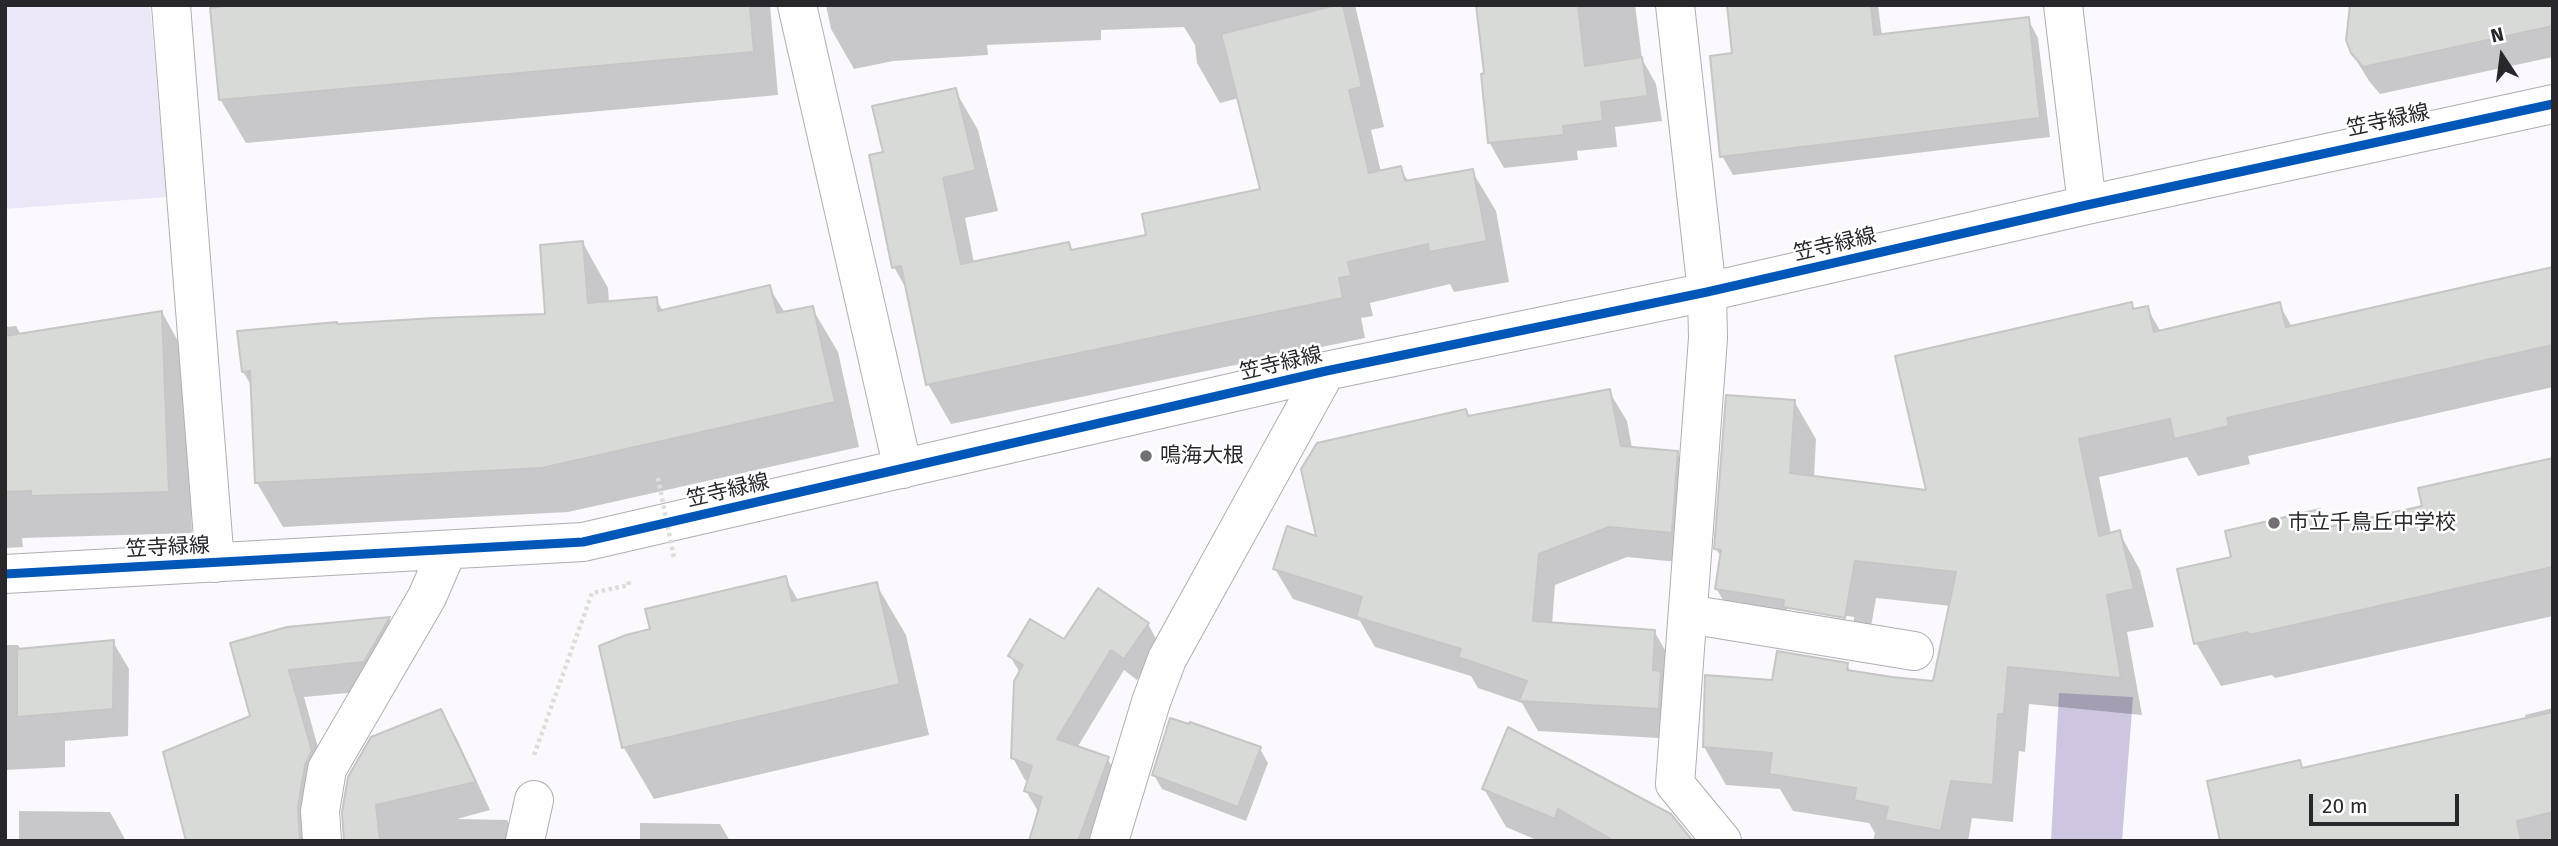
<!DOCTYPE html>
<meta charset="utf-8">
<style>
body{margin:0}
#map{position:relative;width:2558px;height:846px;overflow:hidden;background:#fbf9fd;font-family:"Fira Sans",sans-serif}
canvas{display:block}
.frame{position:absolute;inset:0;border:7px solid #28272c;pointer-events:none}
.north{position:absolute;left:2467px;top:21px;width:70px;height:70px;-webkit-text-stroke:5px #fff;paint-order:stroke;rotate:347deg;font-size:19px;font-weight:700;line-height:28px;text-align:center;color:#28272c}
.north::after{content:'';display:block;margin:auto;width:24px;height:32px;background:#28272c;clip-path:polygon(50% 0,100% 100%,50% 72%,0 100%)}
.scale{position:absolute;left:2309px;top:794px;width:150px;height:32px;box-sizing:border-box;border:4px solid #28272c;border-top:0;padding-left:9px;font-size:21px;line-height:24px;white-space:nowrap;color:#28272c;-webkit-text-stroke:5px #fff;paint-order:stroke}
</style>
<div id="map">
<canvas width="2558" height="846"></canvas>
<div class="frame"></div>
<div class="north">N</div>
<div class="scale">20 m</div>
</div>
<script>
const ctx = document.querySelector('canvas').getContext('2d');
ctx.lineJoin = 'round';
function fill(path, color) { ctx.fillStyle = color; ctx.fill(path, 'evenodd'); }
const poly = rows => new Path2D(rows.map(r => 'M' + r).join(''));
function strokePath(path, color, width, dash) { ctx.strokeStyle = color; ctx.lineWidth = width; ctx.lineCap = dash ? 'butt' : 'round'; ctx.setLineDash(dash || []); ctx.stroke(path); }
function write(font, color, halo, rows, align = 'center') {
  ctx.font = font + ' "Fira Sans","Noto Sans JP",sans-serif'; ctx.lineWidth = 5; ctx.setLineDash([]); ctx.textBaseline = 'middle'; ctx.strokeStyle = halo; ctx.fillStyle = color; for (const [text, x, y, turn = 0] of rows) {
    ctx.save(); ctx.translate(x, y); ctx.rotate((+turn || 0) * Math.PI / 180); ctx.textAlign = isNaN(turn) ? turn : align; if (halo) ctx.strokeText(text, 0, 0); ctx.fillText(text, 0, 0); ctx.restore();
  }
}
const green = poly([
 [5,5,150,5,167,197,5,209]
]);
const water = poly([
 [2059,693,2133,697,2122,841,2051,841]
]);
const shadow = poly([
 [222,5,770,5,778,95,246,143,220,99],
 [826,5,1355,5,1384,127,1371,130,1381,172,1400,168,1409,182,1472,171,1496,211,1509,282,1454,292,1450,284,1370,303,1373,316,1361,318,1365,338,951,424,928,384,908,292,894,267,885,153,955,90,978,130,998,211,965,218,974,263,1068,244,1073,252,1148,236,1262,191,1239,98,1220,103,1197,63,1195,45,1184,27,1101,30,1101,40,987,45,988,55,893,61,854,69,831,29],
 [1478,5,1635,5,1642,59,1656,84,1662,121,1615,127,1617,147,1577,151,1578,160,1504,168,1489,142,1486,75],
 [1728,5,1878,5,1882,36,2028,19,2038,38,2050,137,1733,175,1722,156,1734,55],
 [2553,5,2553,57,2380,94,2369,81,2352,53],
 [583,243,608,288,609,303,656,299,663,311,769,287,785,313,812,308,838,352,859,447,568,512,283,527,257,483,253,388,243,372,239,333,547,316],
 [2553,268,2553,387,2248,456,2250,464,2198,476,2187,457,2099,477,2111,534,2119,532,2140,570,2154,627,2127,632,2142,715,2029,704,2025,752,2019,751,2013,822,1972,818,1968,841,1873,841,1875,833,1869,823,1793,811,1780,789,1726,785,1704,747,1774,682,1847,665,1851,672,1934,683,1951,606,1876,598,1866,655,1738,626,1716,588,1722,558,1716,549,1794,401,1816,439,1814,477,1928,492,2131,304,2134,310,2147,308,2161,332,2279,304,2292,327],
 [1787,606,1854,617,1854,621,1787,610],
 [162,312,185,354,192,533,22,538,23,547,5,548,5,327,16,326,21,335],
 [1609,391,1627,421,1632,448,1677,453,1694,484,1688,563,1627,557,1555,585,1552,624,1654,631,1672,662,1675,739,1538,731,1522,703,1478,688,1471,676,1375,647,1360,621,1293,599,1275,569,1319,539,1465,411,1469,418],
 [2553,459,2553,616,2275,678,2272,675,2221,686,2196,643,2233,558,2319,511,2330,529,2424,507],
 [785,578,799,602,876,584,906,635,929,735,654,799,624,748,601,647,652,630],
 [389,618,405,646,380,690,304,697,327,780,314,841,188,841,252,717,288,628],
 [1148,624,1160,646,1137,680,1124,670,1077,748,1107,758,1120,780,1099,841,1031,841,1039,813,1026,791,1029,781,1025,780,1013,758,1020,673,1010,656],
 [113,642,129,669,128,736,65,741,65,767,5,770,5,645,18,645,21,650],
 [2553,708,2553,841,2222,841,2299,762,2303,769,2526,720,2525,715],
 [441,711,457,739,490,810,457,819,507,820,518,841,345,841],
 [1260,749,1268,763,1246,821,1162,789,1154,775],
 [1484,789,1689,841,1539,841,1506,827],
 [19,811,110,812,126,841,19,841],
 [640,823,720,824,730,841,640,841]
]);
const building = poly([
 [231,5,750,5,754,52,219,100,210,8,231,5],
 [1336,5,1343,5,1362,87,1349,90,1369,173,1401,166,1405,181,1473,169,1487,241,1429,252,1428,244,1348,262,1351,276,1339,278,1343,298,926,385,901,266,892,268,869,155,883,152,872,106,956,88,976,170,943,178,961,264,1069,242,1071,250,1146,235,1142,214,1260,189,1221,34,1336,5],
 [1476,5,1578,5,1585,66,1642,57,1648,96,1601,102,1603,121,1563,126,1564,135,1488,143,1481,74,1484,73,1476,5],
 [1727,5,1871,5,1874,35,2029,17,2040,118,1720,157,1710,56,1732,53,1727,5],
 [2350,5,2553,5,2553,26,2363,67,2351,53,2346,40,2350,5],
 [583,241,588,303,657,297,658,311,770,285,777,313,813,306,835,402,542,468,255,483,250,371,242,372,237,331,337,322,337,324,434,318,545,314,540,245,583,241],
 [2553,267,2553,345,2227,418,2229,426,2174,439,2170,419,2079,439,2099,536,2120,530,2134,589,2107,595,2121,678,2008,667,2004,714,1998,714,1993,785,1951,781,1941,831,1885,820,1888,807,1854,800,1856,788,1769,774,1772,753,1703,747,1705,675,1772,680,1777,651,1848,663,1847,670,1892,677,1933,681,1956,572,1855,561,1845,618,1783,607,1784,600,1715,589,1721,550,1714,549,1726,395,1795,400,1790,473,1926,490,1895,356,2132,302,2133,309,2148,306,2154,332,2280,302,2286,327,2553,267],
 [162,311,169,492,31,496,31,491,5,492,5,336,162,311],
 [1610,389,1621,446,1678,451,1672,533,1609,527,1539,554,1533,621,1655,630,1653,670,1661,671,1659,709,1519,701,1527,681,1458,657,1461,649,1356,617,1362,597,1273,569,1287,526,1316,536,1301,469,1317,443,1466,409,1468,416,1610,389],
 [2553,458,2553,567,2249,635,2248,632,2194,644,2177,569,2231,557,2225,531,2320,509,2324,528,2422,506,2418,488,2553,458],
 [786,576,792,601,877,582,900,684,622,748,599,646,626,635,650,629,645,609,786,576],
 [1098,588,1149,623,1124,659,1111,650,1057,739,1109,757,1078,841,1029,841,1042,797,1024,791,1032,766,1011,758,1014,681,1023,665,1008,656,1030,619,1064,639,1098,588],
 [390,617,364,662,289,670,312,751,305,765,298,807,300,841,186,841,163,752,250,716,230,643,287,627,390,617],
 [114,640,113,709,17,717,17,649,114,640],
 [441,709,476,782,376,805,380,841,344,841,342,812,348,777,371,737,441,709],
 [2553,712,2553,812,2517,821,2521,841,2220,841,2207,781,2300,760,2302,768,2553,712],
 [1170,718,1189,724,1190,722,1261,747,1238,807,1152,775,1170,718],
 [1508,727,1671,814,1693,841,1614,841,1558,809,1555,819,1482,789,1508,727]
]);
const path = poly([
 [534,755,592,593,629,585,628,579]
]);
const minor = poly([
 [171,5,215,563],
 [797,5,903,469],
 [1675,5,1707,292,1708,338,1675,784,1722,841],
 [2063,5,2087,205],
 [5,574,583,542,1326,371,1707,292,2087,205,2553,104],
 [1688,614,1914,651],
 [322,841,320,811,327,769,427,597,447,551],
 [525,841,534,800],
 [1109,841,1151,702,1167,659,1326,371]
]);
const pathBridge = poly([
 [658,478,674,558]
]);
const cycleway = poly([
 [5,574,583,542,1326,371,1707,292,2087,205,2553,104]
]);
const markers = [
 [1146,456,7,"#727075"],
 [2274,523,7,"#727075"]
];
const streetNames = [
 ["笠寺緑線",2388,121,-12],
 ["笠寺緑線",1835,245,-13],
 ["笠寺緑線",1281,364,-13],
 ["笠寺緑線",728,491,-13],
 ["笠寺緑線",168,548,-3]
];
const poiNames = [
 ["鳴海大根",1160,456],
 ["市立千鳥丘中学校",2288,523]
];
fill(green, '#ede8f8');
fill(water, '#cec6e0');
fill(shadow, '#0003');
fill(building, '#d7dad6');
strokePath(building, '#c6c6c6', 2);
strokePath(minor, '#b0aeb2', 40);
strokePath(path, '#ddddde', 4.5, [3.5, 3.5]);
strokePath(minor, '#fefeff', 38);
strokePath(pathBridge, '#ddddde', 4.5, [3.5, 3.5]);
strokePath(cycleway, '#0057b8', 9);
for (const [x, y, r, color] of markers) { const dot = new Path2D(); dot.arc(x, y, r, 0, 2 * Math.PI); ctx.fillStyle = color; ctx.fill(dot); strokePath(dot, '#fff', 2.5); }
write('21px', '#28272c', '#fff', streetNames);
write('21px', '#28272c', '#fff', poiNames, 'left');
</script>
